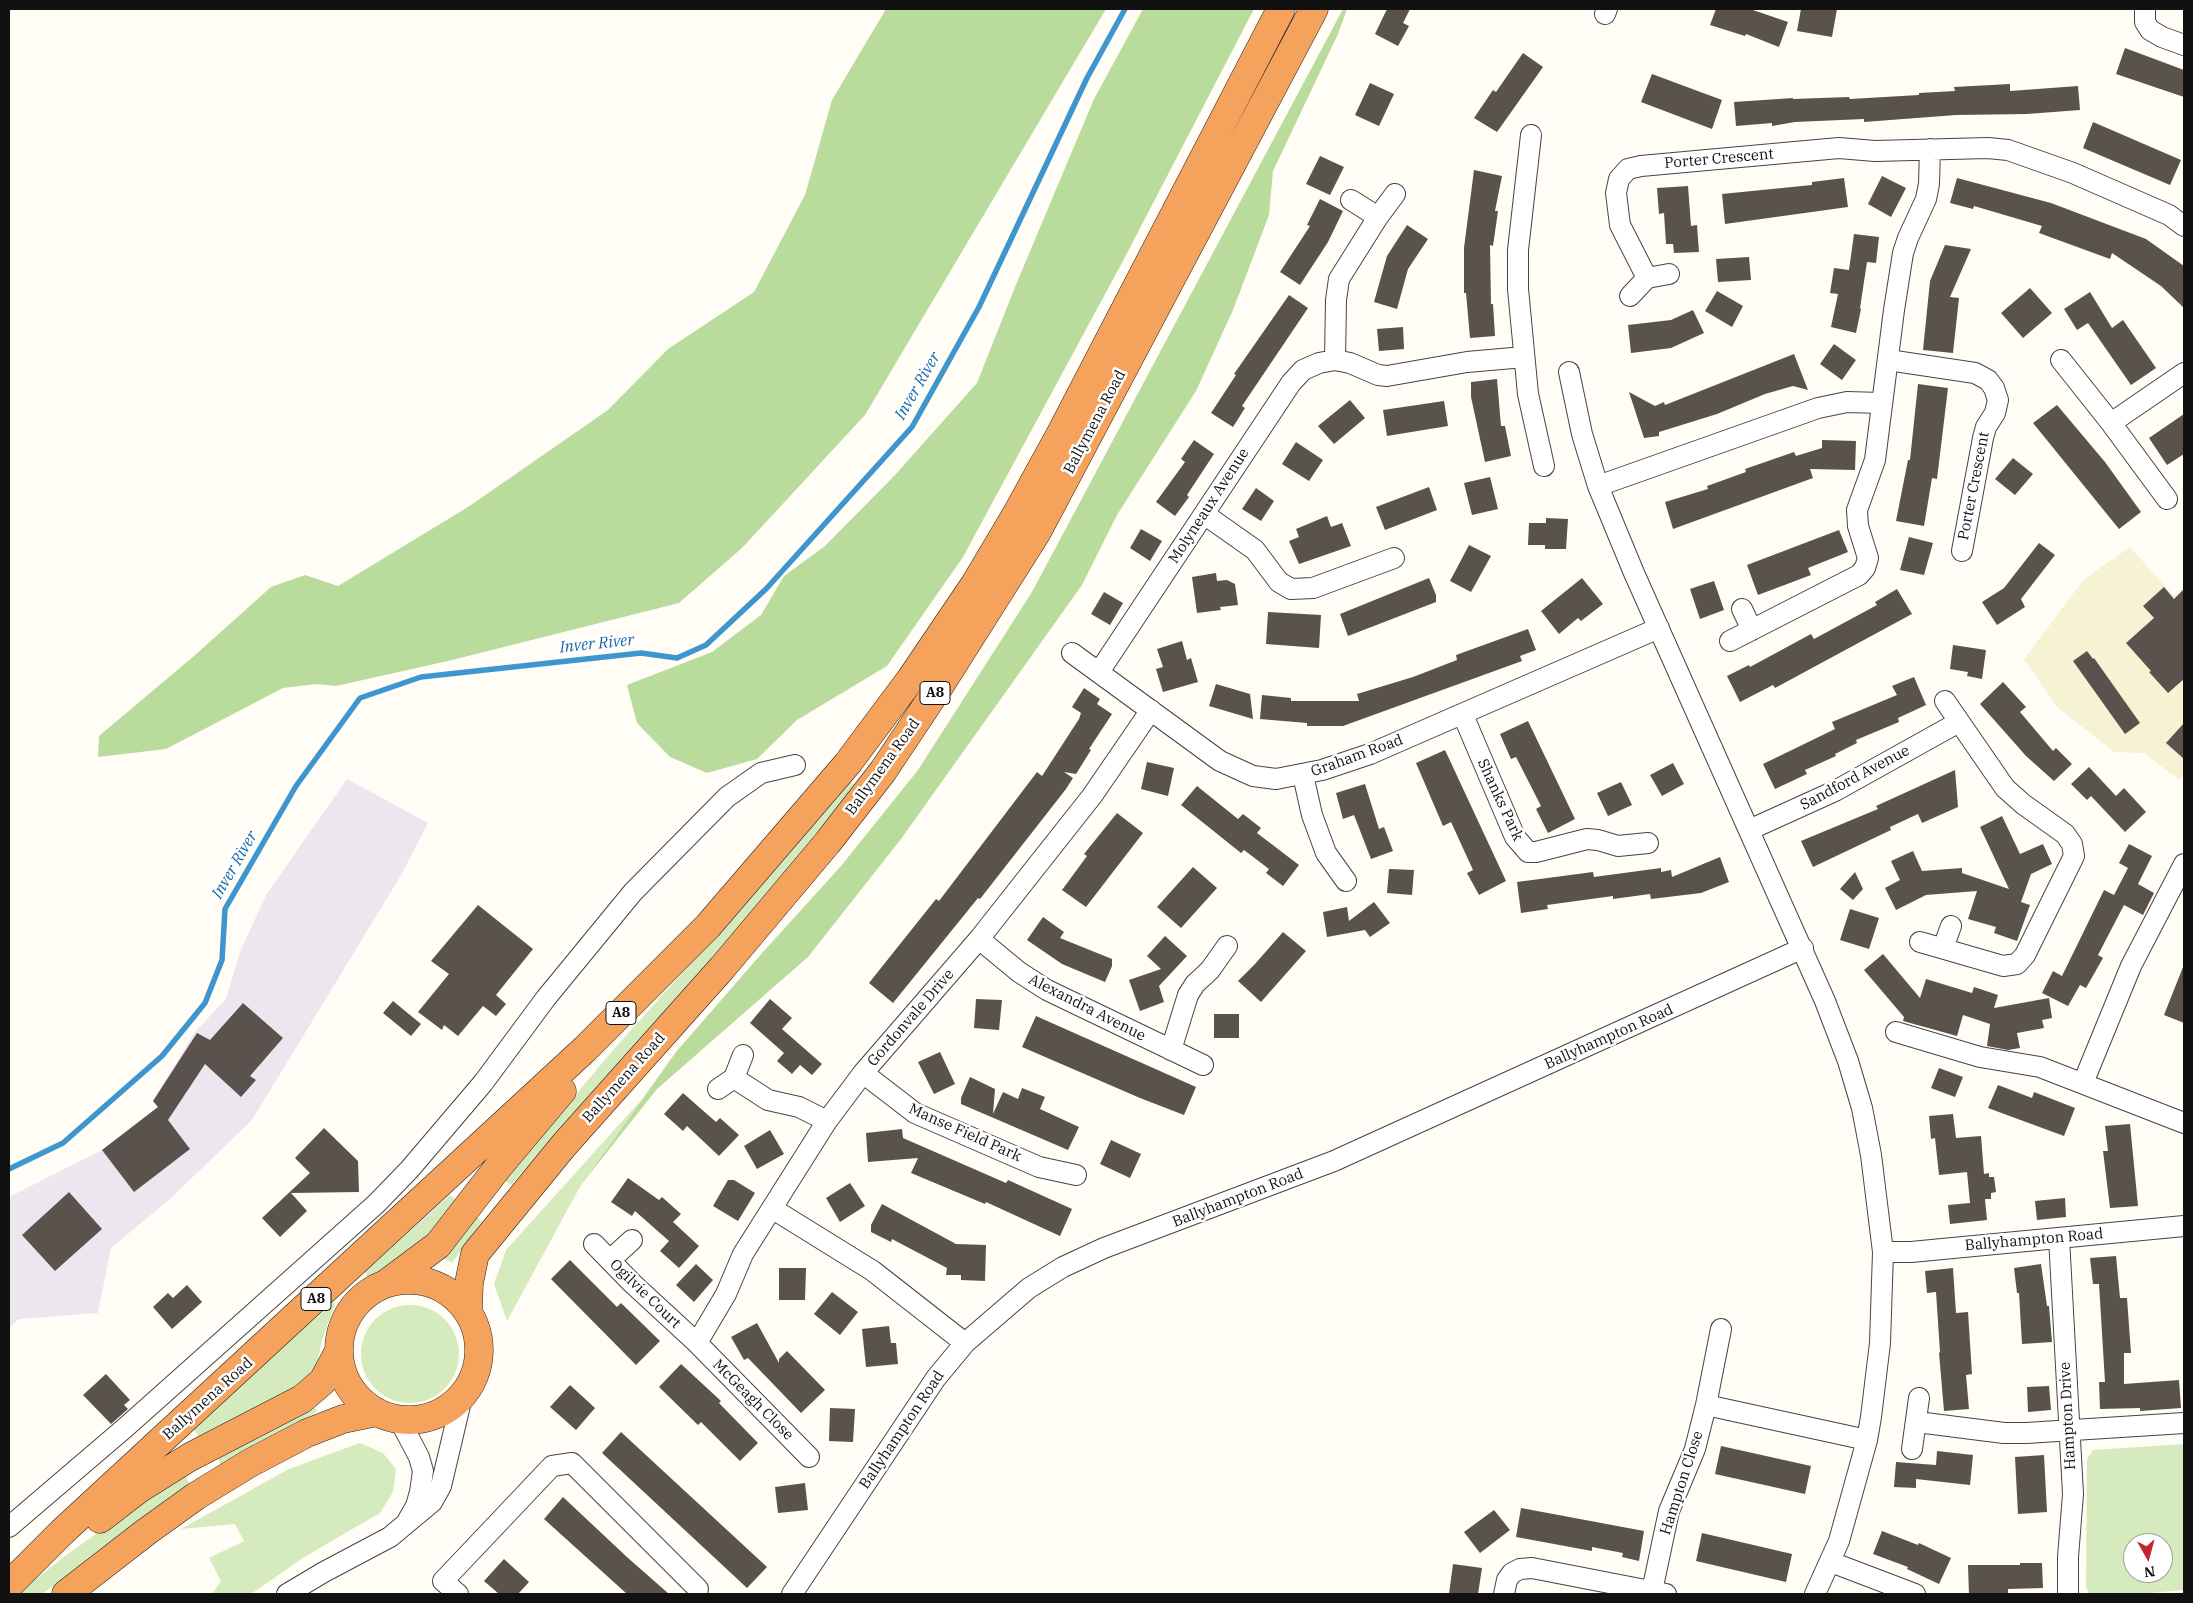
<!DOCTYPE html>
<style>
body{margin:0}
#map{position:relative;width:2193px;height:1603px;overflow:hidden;background:#fffdf5;font-family:"IBM Plex Serif",serif}
canvas{display:block}
.frame{position:absolute;inset:0;border:10px solid #111;pointer-events:none}
.north{position:absolute;left:2123px;top:1533px;width:50px;height:50px;box-sizing:border-box;background:#fff;border:1px solid #a0a0a0;border-radius:50%;rotate:173deg;font-size:14px;font-weight:700;line-height:20px;text-align:center;color:#111}
.north::after{content:'';display:block;margin:auto;width:18px;height:22px;background:#c4262e;clip-path:polygon(50% 0,100% 100%,50% 72%,0 100%)}
</style>
<div id="map">
<canvas width="2193" height="1603"></canvas>
<div class="frame"></div>
<div class="north">N</div>
</div>
<script>
const ctx = document.querySelector('canvas').getContext('2d');
ctx.lineJoin = 'round';
function fill(path, color) { ctx.fillStyle = color; ctx.fill(path, 'evenodd'); }
const poly = rows => new Path2D(rows.map(r => 'M' + r).join(''));
function strokePath(path, color, width, dash) { ctx.strokeStyle = color; ctx.lineWidth = width; ctx.lineCap = dash ? 'butt' : 'round'; ctx.setLineDash(dash || []); ctx.stroke(path); }
function write(font, color, halo, rows, align = 'center') {
  ctx.font = font + ' "IBM Plex Serif",serif'; ctx.lineWidth = 5; ctx.setLineDash([]); ctx.textBaseline = 'middle'; ctx.strokeStyle = halo; ctx.fillStyle = color; for (const [text, x, y, turn = 0] of rows) {
    ctx.save(); ctx.translate(x, y); ctx.rotate((+turn || 0) * Math.PI / 180); ctx.textAlign = isNaN(turn) ? turn : align; if (halo) ctx.strokeText(text, 0, 0); ctx.fillText(text, 0, 0); ctx.restore();
  }
}
const industrial = poly([
 [347,779,428,823,400,877,252,1120,170,1199,111,1248,98,1313,19,1319,9,1328,9,1197,102,1150,158,1107,153,1101,194,1033,226,999,240,952,266,895]
]);
const farmland = poly([
 [2130,547,2174,596,2184,587,2184,775,2179,780,2144,753,2114,752,2056,706,2024,659,2084,579]
]);
const green = poly([
 [848,780,855,785,848,795,739,928,511,1185,504,1180,614,1049,781,863],
 [643,1098,581,1185,507,1321,494,1284,506,1250],
 [450,1195,461,1204,411,1256,367,1277,365,1272],
 [475,1216,482,1221,452,1263,442,1257],
 [336,1301,322,1340,316,1369,302,1384,200,1439,190,1424],
 '361 1354a49 49 0 1 1 98 0a49 49 0 1 1-98 0Z',
 [313,1407,318,1411,221,1466,216,1453],
 [360,1443,383,1453,396,1469,393,1492,380,1513,306,1556,251,1594,212,1594,221,1581,209,1558,244,1541,235,1524,181,1529,289,1469],
 [2184,1444,2184,1590,2138,1594,2089,1594,2086,1587,2087,1459,2093,1450],
 [2133,1543,2163,1543,2163,1573,2133,1573],
 [183,1472,191,1486,42,1594,17,1594,65,1556]
]);
const forest = poly([
 [886,9,1106,9,865,415,742,548,679,603,448,661,336,686,317,684,283,688,166,749,98,757,99,736,194,656,271,587,305,575,338,586,468,507,608,410,668,349,754,292,805,195,832,100],
 [1143,9,1254,9,1124,259,963,557,887,666,797,720,757,759,707,773,670,757,637,723,627,685,712,652,761,615,784,576,825,546,895,475,977,383,1015,287,1094,99],
 [1343,9,1347,9,1338,34,1273,171,1269,215,1233,310,1196,391,1117,515,1082,585,901,839,808,957,657,1089,581,1185,676,1052,763,952,841,866,918,770,1032,592]
]);
const stream = poly([
 [9,1169,63,1143,162,1056,205,1003,222,960,225,909,296,786,360,698,421,677,641,653,677,658,706,645,766,589,912,427,979,307,1087,78,1125,9]
]);
const building = poly([
 [1387,9,1410,9,1403,23,1409,26,1398,46,1375,34],
 [1716,9,1750,9,1788,22,1779,47,1746,34,1745,36,1710,25],
 [1801,9,1837,9,1832,37,1797,31],
 [2125,48,2184,70,2184,97,2116,74],
 [1523,53,1543,67,1497,132,1474,118,1493,90,1496,92],
 [1652,74,1722,100,1712,129,1641,102],
 [1370,83,1394,94,1379,126,1355,115],
 [2010,84,2010,91,2078,86,2080,110,2027,114,1956,115,1864,122,1864,119,1795,122,1772,126,1772,123,1736,126,1734,102,1793,98,1793,99,1849,97,1850,99,1919,95,1919,93,1955,91,1954,87],
 [2093,122,2181,160,2170,185,2083,148],
 [1320,156,1344,167,1330,195,1306,184],
 [1474,170,1502,176,1495,211,1498,211,1493,246,1490,245,1491,304,1493,304,1495,336,1470,338,1466,293,1464,293,1464,248],
 [1882,176,1906,188,1891,217,1868,204],
 [1844,178,1848,207,1725,224,1722,194,1812,185,1812,182],
 [1957,178,2051,203,2146,239,2184,266,2184,308,2161,286,2112,253,2110,259,2039,233,2042,226,1974,206,1973,209,1950,203],
 [1688,186,1691,226,1697,225,1699,252,1674,253,1673,244,1666,244,1664,213,1659,214,1657,188],
 [1320,199,1343,211,1328,242,1300,285,1280,272,1310,226,1307,225],
 [1407,225,1428,239,1408,269,1397,309,1374,302,1387,256],
 [1854,234,1879,237,1876,263,1867,262,1860,308,1861,309,1856,333,1831,327,1838,294,1830,293,1834,268,1849,270],
 [1945,245,1971,249,1950,297,1959,298,1953,353,1923,350,1930,281],
 [1749,257,1751,280,1718,282,1716,259],
 [2030,288,2052,313,2023,338,2001,313],
 [1717,291,1743,306,1732,327,1705,311],
 [2090,292,2112,328,2123,320,2156,368,2131,385,2088,323,2077,330,2064,309],
 [1289,295,1308,308,1242,406,1245,408,1233,427,1211,413,1236,375,1234,374],
 [1693,310,1704,333,1671,348,1631,353,1628,325,1671,320],
 [1403,327,1404,349,1379,351,1377,329],
 [1834,344,1856,360,1842,380,1820,364],
 [1794,354,1808,390,1793,386,1765,394,1717,414,1659,432,1659,436,1644,438,1629,392,1655,406,1664,402,1665,405],
 [1497,379,1501,426,1505,426,1511,456,1485,462,1471,397,1471,382],
 [1918,384,1948,388,1937,479,1932,478,1924,526,1896,521,1908,460,1910,460],
 [1350,400,1365,418,1334,444,1318,426],
 [1444,401,1448,426,1387,436,1383,410],
 [2057,405,2105,462,2141,512,2119,529,2033,423],
 [2184,414,2184,454,2167,465,2149,438],
 [1194,440,1214,454,1187,495,1189,497,1175,516,1156,502,1185,462,1181,459],
 [1822,440,1856,441,1855,470,1810,469,1813,478,1673,529,1665,502,1708,489,1707,486,1746,472,1745,469,1794,452,1796,456,1822,448],
 [1296,442,1323,460,1309,481,1282,464],
 [2013,458,2033,474,2015,495,1995,479],
 [1490,477,1498,509,1472,515,1464,483],
 [1429,487,1437,510,1385,530,1376,507],
 [1256,488,1274,501,1261,521,1242,509],
 [1327,516,1331,527,1342,523,1351,546,1299,564,1289,541,1299,537,1296,529],
 [1546,518,1568,519,1566,549,1545,549,1545,545,1528,545,1529,523,1546,523],
 [1141,529,1162,541,1150,561,1130,548],
 [1839,530,1848,552,1808,568,1811,575,1758,595,1747,565],
 [1909,537,1933,543,1924,575,1900,570],
 [2039,543,2055,555,2021,599,2025,607,1997,625,1982,602,2004,588],
 [1469,545,1491,556,1471,592,1450,581],
 [1216,573,1217,581,1227,580,1235,584,1238,605,1220,607,1221,610,1197,613,1192,577],
 [1429,578,1436,595,1436,602,1348,636,1340,614],
 [1582,578,1603,604,1581,621,1578,618,1559,634,1541,611],
 [1714,581,1724,610,1700,619,1690,589],
 [2164,587,2174,599,2184,589,2184,679,2168,693,2149,672,2151,671,2126,643,2154,618,2143,606],
 [1897,589,1912,614,1775,688,1773,685,1740,702,1727,676,1749,665,1750,667,1811,634,1814,639,1877,605,1875,602],
 [1104,592,1123,603,1110,625,1091,614],
 [1268,612,1321,615,1319,648,1266,644],
 [1528,629,1536,650,1520,656,1522,661,1343,726,1307,726,1307,723,1260,719,1262,695,1291,698,1291,701,1359,701,1357,694,1413,677,1457,660,1456,655],
 [1182,641,1187,660,1191,658,1198,682,1163,692,1156,669,1163,667,1157,649],
 [1953,645,1986,650,1982,679,1967,676,1968,672,1950,669],
 [2087,651,2093,659,2094,658,2140,723,2125,734,2073,661],
 [1914,677,1926,705,1898,718,1899,722,1856,740,1857,743,1835,754,1836,756,1805,770,1807,774,1775,789,1763,764,1835,729,1832,722,1897,695,1892,686],
 [2003,682,2026,707,2020,712,2053,751,2056,748,2072,764,2054,781,2026,756,1980,704],
 [1216,684,1250,694,1253,719,1209,706],
 [1084,688,1100,699,1097,704,1112,714,1089,749,1091,750,1076,774,1064,772,1073,778,1066,789,980,899,978,898,893,1003,869,983,936,899,939,901,1037,772,1042,776,1079,719,1081,713,1072,707],
 [1528,721,1575,819,1548,833,1536,809,1541,806,1516,757,1511,759,1500,734],
 [2184,723,2184,759,2166,743],
 [1445,750,1506,881,1479,895,1467,873,1473,870,1451,822,1443,826,1416,763],
 [1147,762,1174,768,1168,796,1141,789],
 [1673,763,1684,784,1662,796,1650,775],
 [2089,767,2116,796,2124,788,2146,812,2125,832,2091,796,2087,800,2071,784],
 [1955,770,1958,807,1922,823,1918,814,1890,827,1891,830,1813,867,1801,841,1878,809,1876,806],
 [1621,782,1632,805,1608,816,1597,793],
 [1365,784,1379,829,1384,827,1393,851,1371,859,1354,815,1343,819,1336,793],
 [1197,786,1238,819,1243,814,1261,828,1257,833,1299,865,1283,886,1266,873,1269,869,1244,850,1241,853,1181,805],
 [1117,813,1143,833,1086,907,1062,890,1087,856,1084,854],
 [2002,816,2020,854,2043,844,2052,864,2031,874,2021,902,2030,905,2017,941,1994,933,1996,927,1968,919,1977,891,1926,895,1896,910,1885,888,1900,880,1891,861,1913,851,1922,871,1962,868,1962,873,2009,889,1980,827],
 [2129,844,2152,856,2138,884,2154,893,2143,915,2124,905,2098,955,2103,958,2086,988,2080,985,2068,1006,2042,993,2053,971,2062,976,2104,890,2114,895,2128,868,2119,863],
 [1720,857,1729,882,1701,893,1651,899,1650,894,1613,899,1613,896,1547,905,1548,909,1521,913,1517,882,1593,872,1594,877,1661,868,1661,872,1671,870,1672,877],
 [1193,867,1217,888,1181,928,1157,907],
 [1389,869,1414,870,1412,895,1387,893],
 [1855,872,1863,889,1853,900,1840,889],
 [1374,902,1390,923,1370,937,1365,930,1327,937,1323,912,1347,907,1349,921],
 [478,905,533,949,496,995,506,1004,496,1016,483,1006,458,1036,444,1025,442,1030,418,1012,449,974,431,961],
 [1850,909,1879,918,1869,949,1840,940],
 [1043,917,1064,932,1060,938,1112,959,1112,966,1105,982,1062,964,1027,940],
 [1283,932,1306,951,1261,1002,1238,981,1255,964],
 [1165,936,1187,956,1159,986,1164,1002,1140,1011,1129,980,1161,969,1147,956],
 [1883,954,1920,998,1926,979,1972,993,1974,987,1998,995,1994,1008,2049,998,2052,1018,2042,1020,2044,1028,2017,1033,2020,1048,2008,1050,1987,1046,1990,1024,1963,1015,1957,1036,1903,1021,1904,1017,1864,970],
 [2183,967,2184,967,2184,1023,2164,1015],
 [770,999,792,1018,782,1029,822,1064,812,1075,800,1065,792,1074,777,1061,784,1053,750,1023],
 [976,999,1002,1000,999,1030,974,1028],
 [393,1001,421,1024,411,1036,383,1013],
 [243,1003,283,1038,250,1076,256,1080,241,1097,205,1064,168,1120,190,1149,134,1192,102,1150,158,1107,153,1101,197,1033,210,1040],
 [1214,1014,1239,1014,1239,1038,1214,1038],
 [1036,1016,1196,1087,1184,1115,1140,1098,1022,1047],
 [940,1052,955,1084,934,1094,918,1062],
 [1939,1068,1963,1077,1955,1097,1931,1088],
 [970,1077,995,1089,993,1114,1003,1092,1018,1099,1022,1088,1045,1097,1040,1109,1079,1127,1068,1150,961,1104,961,1098],
 [1998,1085,2032,1098,2034,1092,2075,1108,2064,1136,1988,1108],
 [683,1093,716,1122,720,1118,739,1135,719,1156,687,1126,683,1131,664,1114],
 [1953,1114,1956,1138,1981,1136,1984,1174,1989,1173,1989,1177,1994,1177,1996,1192,1991,1193,1991,1199,1985,1199,1987,1220,1950,1224,1948,1205,1970,1203,1967,1172,1939,1175,1935,1138,1931,1139,1929,1116],
 [2130,1124,2138,1206,2110,1208,2103,1151,2108,1151,2105,1126],
 [324,1128,358,1161,359,1192,291,1193,307,1211,280,1237,262,1218,310,1173,295,1158],
 [902,1129,903,1138,1006,1183,1008,1180,1072,1209,1060,1236,986,1202,985,1204,911,1173,918,1158,868,1162,866,1133],
 [770,1130,784,1154,757,1169,744,1146],
 [1111,1140,1141,1154,1130,1178,1100,1164],
 [628,1178,659,1200,662,1197,681,1214,673,1222,699,1246,679,1268,660,1251,669,1241,635,1211,632,1216,611,1202],
 [728,1180,734,1180,755,1193,738,1221,713,1206],
 [850,1183,865,1206,840,1222,826,1198],
 [69,1192,102,1229,55,1271,22,1235],
 [2065,1198,2066,1217,2037,1220,2035,1201],
 [882,1204,956,1244,986,1245,985,1281,961,1280,961,1275,946,1275,947,1268,892,1239,891,1242,871,1232,871,1225],
 [2116,1256,2120,1298,2127,1298,2131,1353,2124,1353,2124,1384,2179,1380,2181,1408,2140,1411,2140,1408,2100,1409,2099,1382,2105,1382,2099,1284,2093,1284,2090,1258],
 [570,1260,617,1307,621,1303,660,1341,636,1365,551,1279],
 [696,1264,713,1280,694,1302,676,1285],
 [2041,1264,2047,1306,2049,1306,2052,1342,2022,1344,2019,1293,2017,1293,2014,1268],
 [779,1268,806,1268,805,1300,779,1300],
 [1953,1268,1956,1313,1968,1312,1972,1374,1966,1375,1969,1409,1944,1411,1939,1353,1940,1352,1936,1292,1927,1293,1925,1271],
 [187,1285,202,1302,172,1329,153,1307,168,1293,173,1298],
 [832,1292,858,1312,840,1335,814,1314],
 [757,1323,779,1363,779,1359,787,1351,825,1390,801,1413,748,1358,744,1360,731,1337],
 [889,1326,891,1343,896,1343,898,1364,866,1367,862,1329],
 [681,1364,721,1401,719,1403,758,1443,740,1461,701,1422,698,1425,659,1387],
 [106,1374,130,1400,124,1405,128,1409,111,1424,83,1395],
 [570,1385,595,1408,576,1430,550,1407],
 [2049,1386,2051,1410,2028,1412,2027,1387],
 [830,1408,855,1409,853,1442,829,1441],
 [621,1432,767,1567,747,1588,602,1453],
 [1721,1446,1811,1466,1805,1494,1715,1474],
 [1937,1451,1973,1455,1970,1485,1916,1479,1916,1488,1894,1487,1896,1462,1936,1465],
 [2044,1455,2047,1512,2018,1514,2015,1457],
 [805,1483,808,1510,778,1513,775,1487],
 [563,1497,628,1558,669,1594,627,1594,544,1519],
 [1521,1508,1644,1531,1639,1561,1622,1557,1623,1553,1592,1547,1592,1551,1516,1537],
 [1494,1510,1510,1530,1480,1553,1464,1532],
 [1882,1531,1918,1545,1919,1543,1951,1558,1939,1584,1907,1569,1908,1567,1873,1554],
 [1702,1533,1792,1554,1786,1582,1696,1561],
 [504,1559,529,1582,518,1594,499,1594,484,1581],
 [2020,1563,2042,1563,2043,1588,2008,1589,2008,1594,1969,1594,1968,1565,2020,1565],
 [1453,1564,1482,1568,1478,1594,1449,1594]
]);
const minor = poly([
 [2145,9,2145,22,2150,30,2162,37,2184,45],
 [1605,14,1607,9],
 [1531,135,1518,250,1518,289,1528,394,1544,466],
 [1351,200,1378,217],
 [1647,278,1620,225,1616,193,1619,179,1628,169,1641,166,1839,148,1875,151,1988,148,2008,150,2073,173,2169,215,2184,226],
 [1630,296,1647,278,1669,274],
 [1335,360,1336,300,1339,279,1378,217,1395,194],
 [1888,360,1975,373,1988,380,1994,388,1998,400,1995,413,1986,427,1983,438,1962,551],
 [2061,360,2111,423,2167,499],
 [1569,372,1582,434,1598,486,1634,573,1825,1001,1848,1061,1862,1108,1871,1155,1883,1252,1880,1343,1871,1417,1867,1440,1839,1541,1815,1594],
 [2111,423,2184,373],
 [1598,486,1818,408,1847,402,1881,403],
 [1204,514,1255,550,1279,582,1291,589,1313,588,1394,558],
 [1742,609,1752,630],
 [1730,641,1859,575,1865,568,1868,558,1858,526,1857,510,1875,460,1894,310,1903,253,1908,238,1926,199,1929,184,1930,149],
 [1072,653,1220,761,1253,776,1276,779,1322,770,1370,754,1659,628],
 [1099,672,1291,383,1303,370,1319,363,1335,360,1350,363,1378,375,1387,376,1467,362,1524,357],
 [1463,715,1515,837,1528,852,1536,852,1587,839,1598,840,1618,846,1648,843],
 [1303,775,1312,815,1326,853,1346,881],
 [1749,830,1835,791,1959,722],
 [979,939,1019,972,1047,990,1203,1065],
 [1920,942,2003,966,2017,964,2025,955,2074,856,2072,844,2065,834,2023,804,2005,788,1945,701],
 [1943,948,1951,926],
 [1896,1032,1980,1057,2040,1067,2184,1123],
 [1171,1050,1188,995,1195,984,1210,970,1227,946],
 [863,1073,915,1113,1039,1167,1076,1175],
 [734,1078,768,1100,799,1107,827,1121],
 [2083,1083,2131,966,2184,864],
 [718,1089,734,1078,743,1055],
 [773,1209,873,1271,965,1343],
 [2059,1238,2073,1494,2068,1557,2068,1594],
 [594,1244,632,1283,697,1343,809,1457],
 [1883,1252,1911,1252,2184,1226],
 [610,1260,632,1240],
 [697,1343,726,1294,743,1254,827,1121,863,1073,979,939,1092,796,1151,710],
 [1706,1405,1867,1440],
 [399,1419,419,1457,423,1471,420,1492,416,1506,408,1520],
 [1917,1422,2004,1433,2026,1433,2184,1423],
 [1912,1449,1919,1398],
 [9,1527,126,1427,376,1204,409,1170,483,1083,546,998,633,892,727,797,761,773,795,765],
 [1831,1562,1915,1594],
 [1652,1591,1669,1511,1695,1449,1706,1405,1721,1329],
 [287,1594,324,1572,390,1537,432,1502,441,1486,462,1397],
 [458,1594,443,1581,552,1466,572,1463,698,1589],
 [792,1594,936,1378,965,1343,1029,1288,1063,1267,1104,1248,1334,1161,1803,948],
 [1504,1594,1507,1580,1512,1573,1520,1569,1532,1568,1666,1594]
]);
const highway = poly([
 '339 1350a70 70 0 1 1 140 0a70 70 0 1 1-140 0Z',
 [387,1283,438,1245,499,1166,562,1091],
 [468,1310,469,1283,475,1254,564,1145,722,968,828,842,883,771,939,687,1037,532,1314,9],
 [100,1519,139,1489,190,1457,302,1399,323,1381,339,1351],
 [9,1585,62,1532,585,1049,708,926,848,763,910,680,975,584,1016,515,1061,433,1281,9],
 [66,1594,146,1532,196,1496,250,1463,307,1433,343,1419,377,1412]
]);
const shields = [
 [935,693,30],
 [621,1013,30],
 [316,1299,30]
];
const shieldNames = [
 ["A8",935,693],
 ["A8",621,1013],
 ["A8",316,1299]
];
const streetNames = [
 ["Porter Crescent",1719,159,-5],
 ["Ballymena Road",1095,422,-62],
 ["Porter Crescent",1974,486,-79],
 ["Molyneaux Avenue",1209,506,-57],
 ["Graham Road",1357,756,-20],
 ["Ballymena Road",883,767,-54],
 ["Sandford Avenue",1855,778,-28],
 ["Shanks Park",1500,800,65],
 ["Alexandra Avenue",1087,1008,27],
 ["Gordonvale Drive",911,1018,-49],
 ["Ballyhampton Road",1609,1037,-24],
 ["Ballymena Road",624,1078,-48],
 ["Manse Field Park",965,1133,24],
 ["Ballyhampton Road",1238,1198,-21],
 ["Ballyhampton Road",2034,1240,-5],
 ["Ogilvie Court",645,1294,44],
 ["Ballymena Road",208,1399,-42],
 ["McGeagh Close",753,1400,45],
 ["Hampton Drive",2068,1416,-93],
 ["Ballyhampton Road",902,1430,-56],
 ["Hampton Close",1682,1483,-72]
];
const waterNames = [
 ["Inver River",918,386,-60],
 ["Inver River",597,644,-6],
 ["Inver River",235,865,-60]
];
fill(industrial, '#eee6ef');
fill(farmland, '#f6f3d4');
fill(green, '#d5ebbd');
fill(forest, '#b9dc9c');
strokePath(stream, '#3f96cf', 5.5);
fill(building, '#5a524d');
strokePath(minor, '#444', 22);
strokePath(highway, '#222', 29);
strokePath(minor, '#fff', 20);
strokePath(highway, '#f5a25d', 28);
for (const [x, y, w] of shields) { const box = new Path2D(); box.roundRect(x - w / 2, y - 11.5, w, 23, 4); ctx.fillStyle = '#fff'; ctx.fill(box); strokePath(box, '#111', 1); }
write('bold 14px', '#111', null, shieldNames);
write('15px', '#111', '#fff', streetNames);
write('italic 16px', '#1768a6', '#fff', waterNames);
</script>
